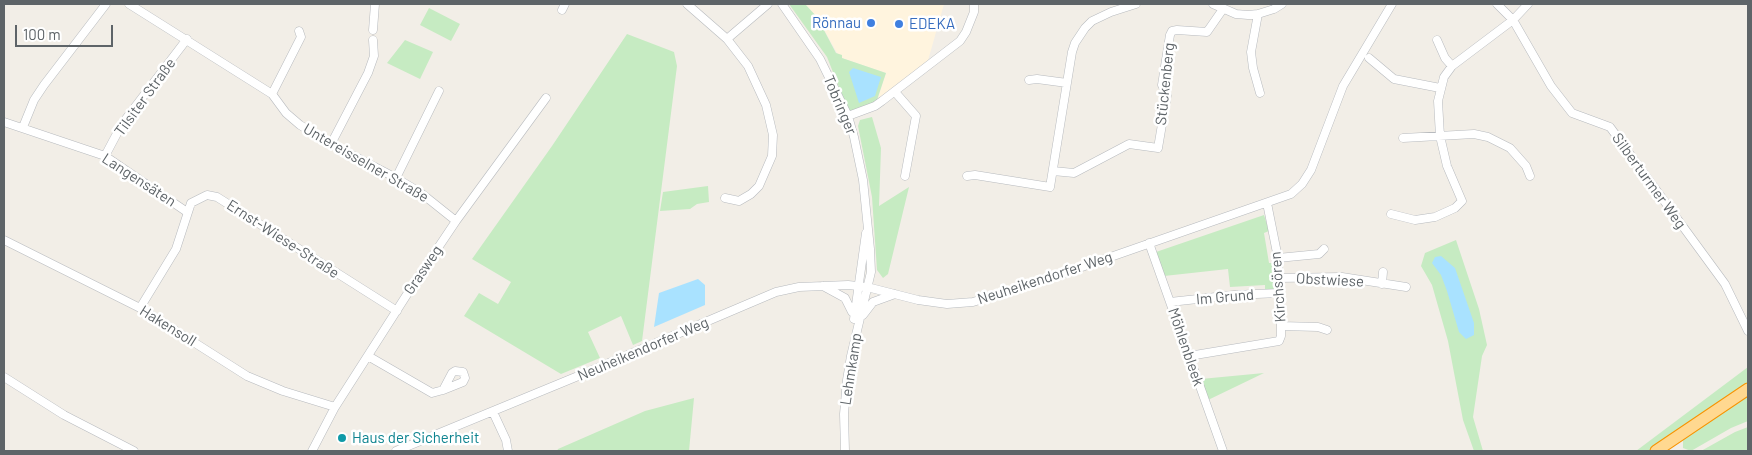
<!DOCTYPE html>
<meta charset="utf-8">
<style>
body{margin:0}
#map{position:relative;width:1752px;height:455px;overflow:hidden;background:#f2eee7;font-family:Barlow,sans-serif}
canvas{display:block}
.frame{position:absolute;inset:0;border:5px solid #5e6468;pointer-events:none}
.scale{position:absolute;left:15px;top:25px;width:98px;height:22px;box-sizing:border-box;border:2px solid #5e6468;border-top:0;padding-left:6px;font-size:15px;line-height:18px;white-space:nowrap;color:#5e6468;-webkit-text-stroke:4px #fff;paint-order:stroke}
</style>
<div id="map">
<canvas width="1752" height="455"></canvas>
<div class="frame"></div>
<div class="scale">100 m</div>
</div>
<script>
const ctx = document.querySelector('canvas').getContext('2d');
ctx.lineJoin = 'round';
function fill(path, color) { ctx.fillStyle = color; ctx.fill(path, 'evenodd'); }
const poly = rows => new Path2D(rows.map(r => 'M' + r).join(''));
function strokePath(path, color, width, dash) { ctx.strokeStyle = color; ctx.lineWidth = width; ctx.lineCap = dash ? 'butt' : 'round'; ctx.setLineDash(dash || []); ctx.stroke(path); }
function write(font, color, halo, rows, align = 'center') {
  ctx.font = font + ' Barlow,sans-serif'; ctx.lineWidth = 5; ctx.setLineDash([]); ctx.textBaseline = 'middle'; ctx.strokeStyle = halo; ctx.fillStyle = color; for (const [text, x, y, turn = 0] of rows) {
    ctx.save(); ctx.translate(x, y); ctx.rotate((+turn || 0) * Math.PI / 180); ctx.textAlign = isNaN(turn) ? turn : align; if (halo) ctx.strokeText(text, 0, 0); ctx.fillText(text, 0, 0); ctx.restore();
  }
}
const commercial = poly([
 [805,4,944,4,927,64,907,80,878,98,886,73,842,58,837,53,817,17]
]);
const green = poly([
 [789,4,805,4,817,17,836,53,842,55,842,58,886,73,875,106,850,115,827,57],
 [429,8,460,24,451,41,420,25],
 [627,34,674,52,677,66,642,341,633,345,621,316,588,332,600,358,561,374,464,316,479,293,498,304,511,282,472,259,552,146],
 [405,40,433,52,420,79,387,63],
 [872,117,881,148,879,206,909,187,888,274,883,278,877,270,872,197,858,126,860,120],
 [708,186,709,202,697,204,690,209,660,211,663,192],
 [1264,215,1269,231,1264,233,1269,263,1275,263,1276,286,1272,291,1265,291,1265,285,1230,287,1228,269,1164,276,1156,252],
 [1456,240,1479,309,1487,345,1482,356,1473,417,1483,451,1474,451,1463,420,1448,341,1432,285,1421,266,1425,253],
 [1748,367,1748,385,1650,451,1636,451],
 [1264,373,1208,400,1201,379],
 [1748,393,1748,421,1731,428,1691,451,1683,448,1683,439],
 [694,398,689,451,557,451,558,449,645,411],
 [1748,427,1748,451,1701,451,1735,432]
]);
const water = poly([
 [853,68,881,77,875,96,859,103,849,72],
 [1441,256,1455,268,1474,323,1474,335,1466,339,1459,332,1447,291,1441,275,1432,263,1435,257],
 [698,279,705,285,705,305,654,327,659,293]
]);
const minor = poly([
 [129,4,272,94,286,113,300,125,331,144,396,178,421,193,456,221],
 [687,4,727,39],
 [782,4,820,59,848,116,854,137,863,180,870,249,871,272,851,356,847,380,844,414,845,451],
 [1213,4,1236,14,1248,15,1258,14,1274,9,1282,4],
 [1497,4,1513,20,1551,86,1572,113,1610,127,1725,284,1748,331],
 [562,10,565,4],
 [1258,14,1251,52,1253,68,1260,93],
 [373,30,375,4],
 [1437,40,1445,58,1452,66],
 [1369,58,1394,79,1440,88],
 [1029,80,1037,79,1067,83],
 [895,92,916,116,905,176],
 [272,94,301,37,299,31],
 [848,116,875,106,882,101,960,41,966,32,974,12,974,4],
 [4,122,105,156,187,212],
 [23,127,34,100,44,85,106,4],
 [1403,138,1474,134,1488,137,1510,148,1526,166,1530,176],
 [331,144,368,73,374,56,373,40],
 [105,156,122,124,187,39],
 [1053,171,1074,173,1129,144,1158,148,1167,95,1162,85,1170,35,1172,31,1177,30,1207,32,1223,9],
 [967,176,975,175,1050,187,1072,52,1075,43,1085,28,1092,21,1111,12,1136,4],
 [396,178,439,91],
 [725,198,739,201,751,194,759,186,772,156,773,135,766,105,748,66,727,39,768,4],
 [1391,214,1415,220,1435,217,1455,208,1462,201,1447,166,1440,136,1438,101,1444,77,1452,66,1513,20,1528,4],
 [4,240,140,308,247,376,283,391,335,407],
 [1149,243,1223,451],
 [1278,258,1319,254,1324,249],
 [1279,278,1342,277,1406,287],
 [1382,284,1383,272],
 [823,286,845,298,852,312],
 [1170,302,1234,295,1279,293],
 [140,308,176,249,191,203,207,195,217,197,397,311],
 [863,315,873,302,895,294],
 [854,319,866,233],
 [1281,326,1318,327,1327,330],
 [368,356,432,393,443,390,452,373,455,371,463,372,465,378,463,382,443,390],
 [1189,356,1279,341,1281,336,1281,326,1278,258,1267,203],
 [4,377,64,415,134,451],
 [493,412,506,440,508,451],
 [312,451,335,407,413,285,456,221,546,98],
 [396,451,583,374,776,292,799,287,848,285,867,287,918,300,947,304,973,302,1059,275,1291,194,1302,184,1311,170,1343,86,1392,4]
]);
const highway = poly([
 [1656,451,1748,389]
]);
const markers = [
 [871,23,5,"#3f7fe0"],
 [899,24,5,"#3f7fe0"],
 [342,438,5,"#0f9aa8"]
];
const shopNames = [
 ["Rönnau",861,23],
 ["EDEKA",909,24,"left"]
];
const streetNames = [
 ["Stückenberg",1165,84,-84],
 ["Tilsiter Straße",145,97,-54],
 ["Tobringer",840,105,67],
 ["Untereisselner Straße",366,163,30],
 ["Langensäten",139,180,33],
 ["Silberturmer Weg",1649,181,54],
 ["Ernst-Wiese-Straße",283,239,33],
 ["Grasweg",423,270,-56],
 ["Neuheikendorfer Weg",1045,278,-18],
 ["Obstwiese",1330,280,3],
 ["Kirchsören",1278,287,-94],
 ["Im Grund",1225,297,-5],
 ["Hakensoll",168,326,32],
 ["Möhlenbleek",1186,347,71],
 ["Neuheikendorfer Weg",643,349,-23],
 ["Lehmkamp",851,369,-81]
];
const cultureNames = [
 ["Haus der Sicherheit",352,438]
];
fill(commercial, '#fff4de');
fill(green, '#c6ebc2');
fill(water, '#a9e2ff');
strokePath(minor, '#b7babe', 9);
strokePath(highway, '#f89300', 13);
strokePath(minor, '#fff', 8);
strokePath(highway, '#ffd890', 11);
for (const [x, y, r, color] of markers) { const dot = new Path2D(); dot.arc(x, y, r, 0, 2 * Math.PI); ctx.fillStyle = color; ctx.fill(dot); strokePath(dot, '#fff', 2); }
write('15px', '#366cbe', '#fff', shopNames, 'right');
write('15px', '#5e6468', '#fff', streetNames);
write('15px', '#0d838f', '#fff', cultureNames, 'left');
</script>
